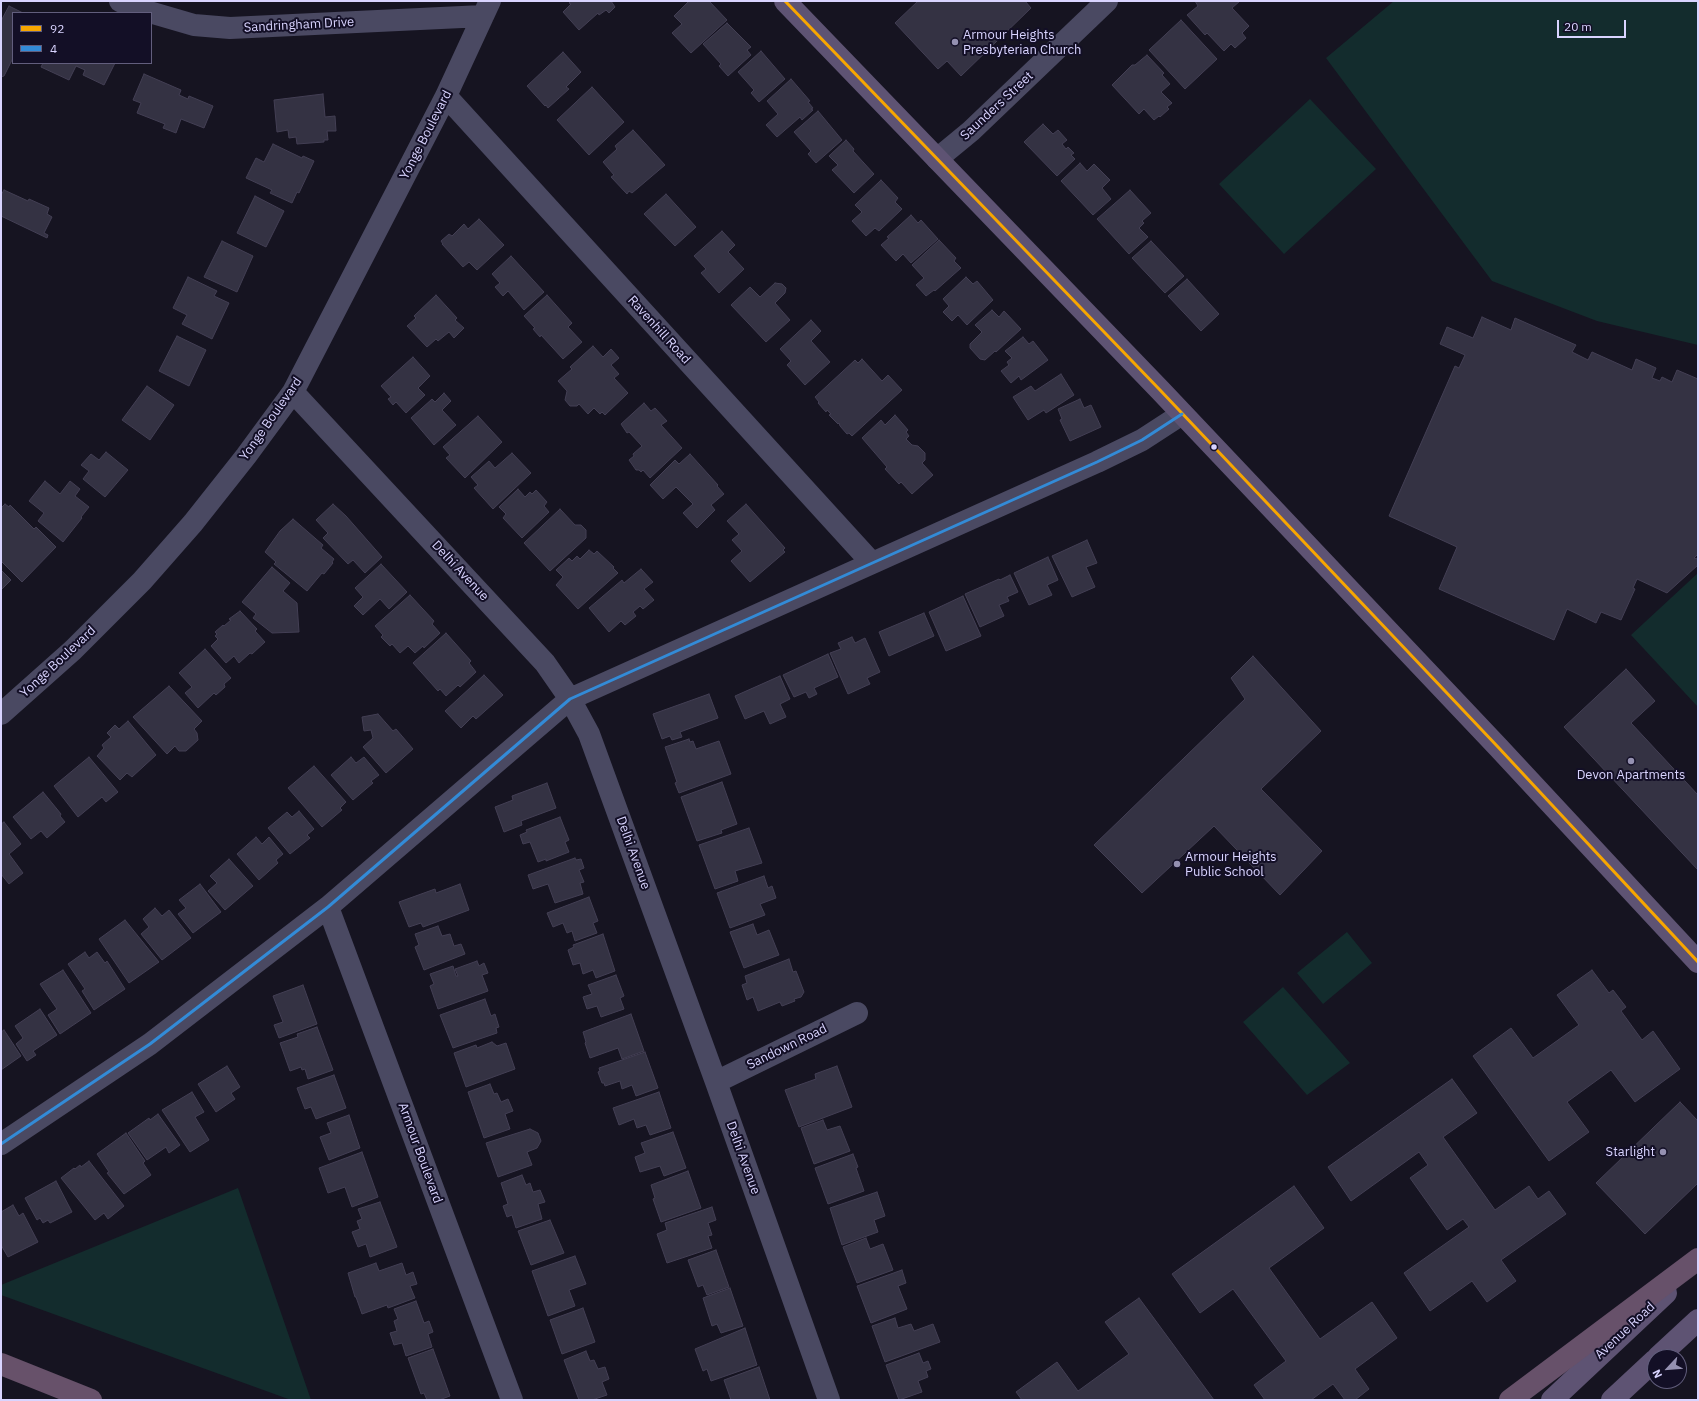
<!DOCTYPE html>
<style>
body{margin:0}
#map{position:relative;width:1699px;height:1401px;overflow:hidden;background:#161421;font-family:"IBM Plex Sans",sans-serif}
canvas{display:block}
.frame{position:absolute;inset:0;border:2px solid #d9d4ff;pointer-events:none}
.legend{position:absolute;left:12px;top:12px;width:140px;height:52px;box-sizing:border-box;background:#130f26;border:1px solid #625e7d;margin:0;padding:5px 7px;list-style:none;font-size:12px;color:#d9d4ff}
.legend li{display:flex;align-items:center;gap:8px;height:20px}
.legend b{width:20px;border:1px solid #625e7d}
.north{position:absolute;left:1647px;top:1349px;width:40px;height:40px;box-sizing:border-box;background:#130f26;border:1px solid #625e7d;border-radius:50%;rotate:244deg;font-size:11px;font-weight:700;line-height:16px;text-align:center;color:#d9d4ff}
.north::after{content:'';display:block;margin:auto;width:14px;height:18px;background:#9591b1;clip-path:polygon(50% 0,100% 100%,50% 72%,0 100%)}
.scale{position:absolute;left:1557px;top:20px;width:69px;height:18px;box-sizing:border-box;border:2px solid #d9d4ff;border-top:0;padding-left:5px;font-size:12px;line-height:14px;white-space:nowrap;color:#d9d4ff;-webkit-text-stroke:3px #130f26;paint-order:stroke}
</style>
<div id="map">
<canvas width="1699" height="1401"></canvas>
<div class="frame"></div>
<ul class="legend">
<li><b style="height:5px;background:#f7a600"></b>92</li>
<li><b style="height:5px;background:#338bd7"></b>4</li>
</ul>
<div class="north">N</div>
<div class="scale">20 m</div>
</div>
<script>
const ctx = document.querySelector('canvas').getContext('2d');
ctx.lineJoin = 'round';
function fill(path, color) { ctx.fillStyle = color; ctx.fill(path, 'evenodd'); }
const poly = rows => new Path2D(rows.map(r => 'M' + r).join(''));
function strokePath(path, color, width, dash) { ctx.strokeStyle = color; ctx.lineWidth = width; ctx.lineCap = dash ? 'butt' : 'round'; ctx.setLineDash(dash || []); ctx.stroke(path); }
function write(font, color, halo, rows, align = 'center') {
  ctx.font = font + ' "IBM Plex Sans",sans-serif'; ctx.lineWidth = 4; ctx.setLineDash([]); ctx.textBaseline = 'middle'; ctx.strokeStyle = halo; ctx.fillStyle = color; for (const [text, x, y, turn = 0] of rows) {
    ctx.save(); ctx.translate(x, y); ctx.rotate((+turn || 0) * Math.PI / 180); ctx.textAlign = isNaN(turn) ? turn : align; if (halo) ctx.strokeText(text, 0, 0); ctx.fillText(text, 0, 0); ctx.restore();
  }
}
const green = poly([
 [1394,1,1698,1,1698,345,1597,321,1492,281,1326,58],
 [1310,99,1376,169,1284,254,1219,184],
 [1698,573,1698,707,1631,635],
 [1347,932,1372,963,1323,1004,1297,973],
 [1283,987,1350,1063,1307,1095,1243,1022],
 [238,1188,311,1400,291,1400,1,1295,1,1285]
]);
const building = poly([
 [571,1,611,1,615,7,609,13,606,10,599,15,598,13,579,30,563,12,571,4,569,3,571,1],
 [689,1,709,1,727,20,691,53,672,33,682,24,674,16,689,1],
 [918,1,1025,1,1031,8,961,76,947,61,938,69,895,23,918,1],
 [1195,1,1240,1,1232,8,1249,26,1242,33,1246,38,1235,48,1231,44,1224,51,1207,33,1205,35,1187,15,1198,6,1195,1],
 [9,6,23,13,13,13,13,58,4,76,1,77,1,21,9,6],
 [1181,20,1217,59,1185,89,1149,50,1181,20],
 [727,23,751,47,747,50,751,55,728,76,719,66,721,64,703,44,727,23],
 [761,51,785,79,759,102,751,93,754,90,738,72,761,51],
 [563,52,581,72,566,87,569,89,548,108,546,105,545,106,527,86,563,52],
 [1147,55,1164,73,1162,75,1170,84,1161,92,1172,103,1167,107,1169,109,1160,117,1159,116,1154,120,1144,109,1139,114,1112,85,1132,65,1135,65,1147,55],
 [43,63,115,63,104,85,83,75,85,70,76,66,69,80,41,67,43,63],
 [144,74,181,90,179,95,188,99,189,96,213,106,204,128,181,119,176,133,163,128,165,124,137,113,141,103,133,100,144,74],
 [791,79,810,101,808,102,813,108,811,109,813,110,802,120,800,117,777,137,766,125,778,114,767,101,791,79],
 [592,87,624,122,589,155,557,120,592,87],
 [323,94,325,117,335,116,336,131,327,131,328,140,324,140,324,142,297,144,296,137,289,138,288,130,277,132,274,100,323,94],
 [818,111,842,140,816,163,808,154,811,151,794,132,818,111],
 [1043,124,1053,134,1058,130,1067,140,1062,144,1066,149,1068,147,1074,153,1071,155,1075,159,1057,176,1024,142,1043,124],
 [633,130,665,165,632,193,629,191,627,194,611,177,614,175,603,162,617,149,615,146,633,130],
 [846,140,854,149,853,151,874,174,854,193,832,170,838,165,829,156,846,140],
 [273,144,302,158,303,156,314,161,299,193,297,192,292,203,270,193,272,190,246,178,256,158,264,162,273,144],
 [1080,163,1087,171,1094,164,1110,180,1102,188,1111,199,1093,215,1061,181,1080,163],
 [881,180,898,198,895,202,902,209,879,231,875,228,866,236,852,221,862,212,855,205,881,180],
 [4,190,28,201,29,199,49,208,47,214,52,217,44,233,48,235,47,238,1,216,1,195,4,190],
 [1130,190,1151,213,1142,221,1144,223,1139,228,1148,237,1129,254,1097,219,1130,190],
 [666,194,696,227,675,246,644,214,666,194],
 [255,196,284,211,266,247,237,233,255,196],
 [911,215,918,223,921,220,938,239,911,263,903,254,896,261,881,245,889,238,887,237,911,215],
 [479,219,504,245,477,270,469,262,463,267,442,244,443,244,441,241,449,234,452,236,464,224,468,229,479,219],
 [722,231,735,245,728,252,744,269,719,293,701,273,706,269,694,256,722,231],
 [939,240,956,258,954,261,961,268,935,291,934,290,926,296,916,285,924,278,912,265,939,240],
 [222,241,253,256,237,292,204,277,222,241],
 [1151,241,1184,276,1165,293,1132,258,1151,241],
 [511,256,544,292,524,310,508,291,503,296,495,287,500,283,492,274,511,256],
 [188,277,217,291,214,296,229,303,212,339,182,324,187,315,173,308,188,277],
 [966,277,973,284,977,281,993,300,967,325,958,315,952,321,943,312,949,306,943,299,966,277],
 [1187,279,1219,314,1201,331,1168,296,1187,279],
 [775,283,782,284,786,288,785,293,775,303,790,320,766,342,731,305,750,287,760,297,775,283],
 [436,295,457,318,455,320,464,328,454,338,449,332,438,341,436,339,427,347,407,326,416,318,414,316,436,295],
 [547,295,572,323,568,327,582,342,563,359,541,335,540,337,533,329,535,328,524,316,547,295],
 [992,310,999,317,1004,311,1021,329,996,352,995,351,985,360,980,359,970,348,970,344,982,332,975,325,992,310],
 [1482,317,1511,330,1515,318,1576,345,1572,352,1588,360,1592,352,1632,370,1636,359,1656,368,1652,378,1660,381,1662,377,1672,382,1677,370,1698,379,1698,554,1694,558,1698,559,1698,565,1667,593,1637,579,1633,588,1635,589,1621,620,1601,612,1596,623,1567,609,1554,640,1439,589,1457,547,1389,516,1455,366,1459,368,1465,355,1440,344,1447,327,1473,338,1482,317],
 [811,320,821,331,811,341,830,362,805,385,787,365,791,361,780,349,811,320],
 [177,336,206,350,189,386,159,371,177,336],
 [1023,337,1029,344,1033,341,1048,360,1021,380,1019,376,1011,383,1001,371,1009,365,1007,362,1012,358,1005,351,1023,337],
 [593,346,603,357,611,349,619,358,611,365,619,374,614,378,628,393,605,415,602,412,600,414,594,408,588,414,579,404,577,406,570,406,565,400,567,391,558,381,572,369,570,367,593,346],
 [413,357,430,376,418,388,425,395,406,413,396,402,393,405,388,399,391,397,381,386,413,357],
 [862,359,882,381,888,375,902,390,852,436,849,433,847,434,840,426,839,423,838,424,829,415,831,414,827,410,826,412,818,403,819,402,815,397,855,360,858,363,862,359],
 [1061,374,1074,395,1046,413,1044,410,1028,420,1013,397,1031,386,1035,391,1061,374],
 [147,386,174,405,150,440,122,420,147,386],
 [444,393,451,401,442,410,456,425,434,445,411,418,432,399,435,402,444,393],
 [1080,399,1084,408,1091,405,1101,427,1070,441,1060,420,1062,419,1058,409,1080,399],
 [644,403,651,411,655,408,667,421,661,425,682,448,650,478,643,470,641,472,639,470,636,470,629,460,634,456,633,454,642,446,629,432,627,433,621,424,644,403],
 [895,415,908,430,906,432,909,436,906,439,912,445,918,446,925,453,925,460,922,463,933,475,912,494,901,482,899,484,885,469,887,467,862,438,881,420,885,425,895,415],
 [478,416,502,442,465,478,446,458,450,455,443,447,478,416],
 [106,452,128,470,105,497,83,479,89,471,81,465,91,454,99,460,106,452],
 [512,453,531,473,493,509,474,488,478,485,471,477,489,461,495,468,512,453],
 [690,454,718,485,717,486,724,494,711,505,715,510,697,528,683,513,693,504,676,487,663,499,650,485,675,460,679,464,690,454],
 [45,481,60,494,70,481,80,489,75,496,89,507,81,517,82,518,63,542,38,521,44,513,29,501,45,481],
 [518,489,525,497,530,492,532,494,536,490,547,502,544,506,549,512,522,538,503,518,506,514,499,507,518,489],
 [5,504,9,507,10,505,34,529,36,527,56,547,22,582,1,561,1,508,5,504],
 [333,504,346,516,382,557,365,573,353,560,348,564,323,538,328,533,316,520,333,504],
 [746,504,785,548,783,550,785,552,750,582,731,561,742,551,732,540,739,534,727,521,746,504],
 [560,509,575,525,581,525,586,530,586,538,550,571,524,543,560,509],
 [293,519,323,545,321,548,334,559,332,562,333,563,324,574,322,573,307,591,274,564,276,562,265,552,280,531,293,519],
 [1087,540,1097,563,1086,567,1095,587,1072,597,1052,556,1087,540],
 [589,550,594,554,597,551,614,567,613,568,618,573,578,609,556,585,563,577,556,570,569,558,572,561,577,556,580,559,589,550],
 [1048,557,1058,580,1047,585,1052,595,1029,605,1014,573,1048,557],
 [381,564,407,592,389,609,380,599,363,615,354,606,363,597,355,588,381,564],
 [272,567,290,583,283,591,297,603,299,632,272,633,253,618,256,614,242,602,272,567],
 [641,569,653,582,644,589,654,600,643,609,640,606,633,612,636,616,625,625,621,621,609,632,589,608,622,580,624,583,641,569],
 [1,570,11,580,1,590,1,570],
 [1010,575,1018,592,1007,597,1009,601,999,605,1004,616,980,627,965,594,999,579,1000,580,1010,575],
 [410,595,434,621,432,624,440,633,424,648,423,646,415,653,408,646,400,653,392,644,390,646,381,637,383,635,375,626,410,595],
 [963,596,981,636,946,651,929,612,963,596],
 [240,611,257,629,255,631,265,642,252,654,250,653,239,663,234,656,226,663,211,646,218,639,215,636,217,634,215,632,223,625,224,626,231,620,229,619,240,611],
 [924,613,934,636,889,656,879,632,924,613],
 [446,633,471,661,469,663,476,672,460,687,458,685,446,696,440,689,438,691,413,663,446,633],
 [852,637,855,643,865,638,880,672,867,678,870,684,848,694,830,653,841,649,838,643,852,637],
 [205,649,231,678,224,684,225,687,216,695,214,693,198,708,185,693,192,687,179,673,205,649],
 [828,654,838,677,814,688,817,694,809,698,806,692,794,697,783,675,828,654],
 [1253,656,1321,731,1261,789,1322,851,1280,895,1214,826,1142,893,1094,845,1245,699,1231,678,1253,656],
 [1626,669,1655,701,1631,723,1698,795,1698,870,1564,727,1626,669],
 [484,675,503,695,476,719,473,716,461,728,445,711,484,675],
 [780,676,790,699,780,704,786,717,770,724,764,711,745,719,735,696,780,676],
 [169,686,202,721,194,729,197,733,198,740,186,751,179,751,175,746,167,754,133,717,169,686],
 [709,694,718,718,680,732,682,737,672,740,670,736,662,739,653,714,709,694],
 [378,714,393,731,396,729,413,749,386,773,363,747,373,738,371,730,364,731,362,717,378,714],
 [128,721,156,755,132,777,127,773,120,780,97,756,104,748,102,745,111,737,107,733,115,725,119,729,128,721],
 [689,739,690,742,693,741,696,749,719,741,731,774,679,793,675,783,677,782,665,747,689,739],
 [89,757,118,792,106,802,102,797,78,817,54,786,89,757],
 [351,757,356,763,364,757,379,775,371,781,373,783,353,800,331,775,351,757],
 [314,766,346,802,340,808,342,810,322,827,288,788,314,766],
 [722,782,737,824,721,830,722,833,697,841,681,797,722,782],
 [547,783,556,808,521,821,522,825,504,832,495,807,513,800,512,796,547,783],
 [43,792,61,814,60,816,65,822,47,838,41,831,31,839,13,817,43,792],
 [299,811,314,829,307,835,310,838,290,854,268,828,287,812,292,817,299,811],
 [560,817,569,840,565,842,569,852,546,861,546,859,538,862,530,842,523,844,520,835,527,832,526,830,560,817],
 [4,822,21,844,9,854,23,873,9,884,1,874,1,824,4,822],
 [749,828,762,863,735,871,738,881,715,889,699,845,749,828],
 [256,837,262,844,269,837,283,854,276,860,278,863,259,880,237,854,256,837],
 [575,858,576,860,581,859,584,868,579,870,584,882,580,883,583,894,555,903,548,884,533,889,528,875,575,858],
 [229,859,253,886,225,910,208,891,217,883,210,876,229,859],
 [764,876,768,888,772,886,776,898,760,904,765,915,730,928,717,893,764,876],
 [200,884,221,912,193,933,178,914,186,908,179,900,200,884],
 [460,884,469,910,423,927,421,923,409,927,399,902,435,889,436,893,460,884],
 [589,897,598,921,593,923,597,933,575,941,572,931,567,933,563,923,553,927,547,913,589,897],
 [155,908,162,916,169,910,191,938,162,960,141,934,149,927,143,919,155,908],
 [125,920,159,962,129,983,99,939,125,920],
 [753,924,757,935,769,930,779,955,744,968,730,932,753,924],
 [438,926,442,936,450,934,454,946,461,944,465,954,424,970,415,947,419,945,415,934,438,926],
 [603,934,615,971,596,978,593,970,583,974,580,963,573,965,568,950,574,947,573,945,603,934],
 [85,952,89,958,97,952,105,963,107,961,125,989,94,1010,82,991,85,989,68,964,85,952],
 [789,959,793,972,796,971,804,992,801,997,794,999,795,1001,782,1006,780,1002,758,1011,753,997,747,1000,742,985,747,983,745,976,789,959],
 [477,961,479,966,484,963,488,973,482,975,488,991,438,1009,430,986,434,984,430,974,453,966,456,976,458,976,455,969,477,961],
 [63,970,91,1013,60,1034,48,1015,57,1009,40,984,63,970],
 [1592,970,1609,993,1613,990,1626,1007,1621,1011,1642,1040,1653,1031,1680,1069,1635,1102,1611,1070,1567,1102,1589,1132,1549,1161,1473,1056,1511,1028,1533,1058,1579,1025,1557,995,1592,970],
 [616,975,624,996,620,998,624,1009,601,1017,597,1006,587,1009,583,997,592,994,588,985,616,975],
 [303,985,317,1024,279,1038,274,1025,283,1022,273,996,303,985],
 [485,999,491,1016,495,1014,499,1027,496,1028,497,1033,453,1048,440,1015,485,999],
 [40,1009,57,1035,33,1051,36,1055,27,1061,16,1044,23,1038,15,1026,40,1009],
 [631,1014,644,1051,622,1059,618,1048,590,1058,585,1043,586,1042,583,1032,631,1014],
 [317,1027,333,1070,308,1079,305,1069,302,1070,301,1067,290,1071,280,1043,298,1037,297,1034,317,1027],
 [4,1030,21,1056,1,1070,1,1032,4,1030],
 [492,1042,497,1046,506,1043,515,1069,466,1087,454,1053,476,1045,477,1048,492,1042],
 [645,1052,658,1088,636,1096,632,1085,622,1089,620,1081,605,1086,604,1083,602,1083,598,1072,600,1071,599,1068,645,1052],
 [227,1066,240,1087,231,1093,235,1099,216,1112,198,1084,227,1066],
 [837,1066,852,1107,799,1127,785,1090,816,1079,815,1074,837,1066],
 [334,1075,346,1108,316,1119,311,1107,305,1109,297,1088,334,1075],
 [1452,1079,1477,1113,1443,1137,1495,1210,1529,1186,1538,1199,1549,1191,1566,1214,1501,1260,1516,1281,1487,1302,1472,1281,1430,1311,1404,1273,1469,1227,1463,1219,1447,1230,1410,1178,1428,1165,1419,1152,1351,1201,1328,1167,1452,1079],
 [490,1084,494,1094,497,1093,501,1102,508,1099,513,1111,505,1114,510,1129,484,1138,468,1092,490,1084],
 [192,1092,204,1112,195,1117,209,1140,190,1152,162,1110,192,1092],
 [659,1092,671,1128,650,1135,646,1125,637,1128,634,1119,619,1125,613,1108,659,1092],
 [1680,1102,1698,1121,1698,1183,1645,1234,1596,1183,1680,1102],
 [158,1114,180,1145,169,1153,166,1147,147,1160,128,1133,149,1118,150,1120,158,1114],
 [349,1115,360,1148,329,1160,320,1137,331,1133,327,1123,349,1115],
 [823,1120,827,1130,840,1126,850,1151,814,1164,801,1128,823,1120],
 [530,1129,538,1133,541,1141,537,1148,527,1152,532,1165,498,1177,486,1143,530,1129],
 [673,1132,686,1168,664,1176,660,1166,640,1172,635,1157,645,1153,641,1143,673,1132],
 [126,1133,145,1161,143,1163,151,1175,124,1194,107,1173,109,1172,97,1154,126,1133],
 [362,1152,378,1197,352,1207,345,1187,328,1193,319,1168,362,1152],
 [853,1154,858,1167,856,1168,864,1191,828,1204,815,1168,853,1154],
 [89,1161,124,1206,108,1219,104,1213,95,1220,61,1178,74,1168,75,1169,80,1165,81,1167,89,1161],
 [688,1171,701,1208,661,1222,653,1199,655,1198,651,1185,688,1171],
 [522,1175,526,1185,530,1183,533,1192,540,1190,545,1202,538,1204,542,1219,516,1228,512,1215,507,1217,503,1206,508,1204,501,1183,522,1175],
 [56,1181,72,1212,50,1223,48,1220,43,1223,40,1218,37,1220,25,1198,56,1181],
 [1294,1186,1324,1228,1269,1268,1320,1339,1372,1302,1397,1338,1355,1369,1369,1389,1355,1400,1345,1400,1333,1384,1311,1400,1265,1400,1254,1385,1286,1361,1233,1289,1200,1313,1172,1274,1294,1186],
 [877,1192,885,1216,874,1220,878,1232,842,1245,830,1208,877,1192],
 [380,1202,397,1247,370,1257,366,1244,358,1247,352,1232,360,1229,357,1221,362,1219,358,1209,380,1202],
 [13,1205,19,1216,23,1213,38,1242,8,1257,1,1245,1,1212,13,1205],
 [712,1207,716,1220,708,1223,712,1235,708,1236,712,1248,667,1263,657,1234,667,1230,665,1223,712,1207],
 [550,1220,564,1253,531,1265,518,1231,550,1220],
 [866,1238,870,1249,883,1244,893,1270,857,1283,843,1247,866,1238],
 [716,1250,729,1287,707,1295,703,1285,698,1287,688,1260,716,1250],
 [575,1256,586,1284,569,1290,575,1306,548,1316,532,1271,575,1256],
 [376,1263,379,1271,402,1263,406,1275,413,1272,417,1284,410,1286,415,1298,388,1308,387,1305,362,1314,356,1297,355,1297,348,1273,376,1263],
 [902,1270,906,1283,898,1286,907,1309,871,1323,857,1286,902,1270],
 [730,1288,743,1326,721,1333,717,1324,712,1326,703,1298,730,1288],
 [1139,1298,1214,1400,1022,1400,1016,1392,1057,1362,1078,1391,1129,1354,1105,1322,1139,1298],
 [416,1301,424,1323,429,1321,433,1332,428,1334,432,1347,406,1356,402,1343,394,1345,390,1333,397,1331,394,1321,398,1319,394,1309,416,1301],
 [583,1308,595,1342,562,1354,550,1320,583,1308],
 [895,1318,898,1328,911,1324,914,1331,933,1324,940,1342,885,1362,872,1326,895,1318],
 [745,1328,757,1365,711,1381,707,1369,703,1371,695,1349,745,1328],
 [433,1349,450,1396,439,1400,427,1400,424,1393,421,1394,408,1358,433,1349],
 [586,1351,590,1361,594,1360,598,1369,605,1367,609,1379,602,1382,607,1395,592,1400,579,1400,564,1360,586,1351],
 [919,1353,923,1363,928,1361,931,1369,926,1371,928,1377,918,1381,922,1392,899,1400,886,1365,919,1353],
 [759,1367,770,1400,731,1400,724,1380,759,1367]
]);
const minor = poly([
 [120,1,139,9,194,25,230,28,483,16],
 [446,96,872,563],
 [937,159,971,131,1107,1],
 [293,392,545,663,570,699,589,734,716,1082,829,1400],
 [1,714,73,650,142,581,193,523,246,456,293,392,446,96,490,1],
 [328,907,512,1400],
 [716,1082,857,1013],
 [1,1144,150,1044,328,907,570,699,1097,462,1142,440,1182,414]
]);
const major = poly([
 [785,1,1160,390,1498,747,1698,962],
 [1658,1357,1698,1320],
 [1552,1400,1666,1293],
 [1612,1400,1655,1360]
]);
const highway = poly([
 [1,1364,91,1400],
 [1510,1400,1698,1259]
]);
const bus1 = poly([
 [785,1,1160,390,1498,747,1698,962]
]);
const bus2 = poly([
 [1,1144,150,1044,328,907,570,699,1097,462,1142,440,1182,414]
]);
const markers = [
 [955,42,4,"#9591b1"],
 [1214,447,3.5,"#d9d4ff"],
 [1631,761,4,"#9591b1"],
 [1177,864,4,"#9591b1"],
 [1663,1152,4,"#9591b1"]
];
const streetNames = [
 ["Sandringham Drive",299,25,-3],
 ["Saunders Street",997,106,-43],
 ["Yonge Boulevard",426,135,-63],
 ["Ravenhill Road",659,330,48],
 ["Yonge Boulevard",271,419,-55],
 ["Delhi Avenue",460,571,47],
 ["Yonge Boulevard",58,662,-43],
 ["Delhi Avenue",633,853,70],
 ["Sandown Road",787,1047,-26],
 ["Armour Boulevard",420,1153,70],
 ["Delhi Avenue",743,1158,70],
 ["Avenue Road",1625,1331,-43]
];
const poiNames = [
 ["Armour Heights",963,35],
 ["Presbyterian Church",963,50],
 ["Devon Apartments",1631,775,"center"],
 ["Armour Heights",1185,857],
 ["Public School",1185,872],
 ["Starlight",1655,1152,"right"]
];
fill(green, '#132c2d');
fill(building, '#343243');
strokePath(building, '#433f54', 1);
strokePath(minor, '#4a4962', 22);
strokePath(major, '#5e5373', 22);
strokePath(highway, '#67516a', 22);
strokePath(bus1, '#f7a600', 3);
strokePath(bus2, '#338bd7', 3);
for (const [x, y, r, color] of markers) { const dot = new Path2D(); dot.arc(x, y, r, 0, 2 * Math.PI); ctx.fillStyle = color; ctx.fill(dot); strokePath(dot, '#130f26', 1.5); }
write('13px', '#d9d4ff', '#130f26', streetNames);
write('13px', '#d9d4ff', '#130f26', poiNames, 'left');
</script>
